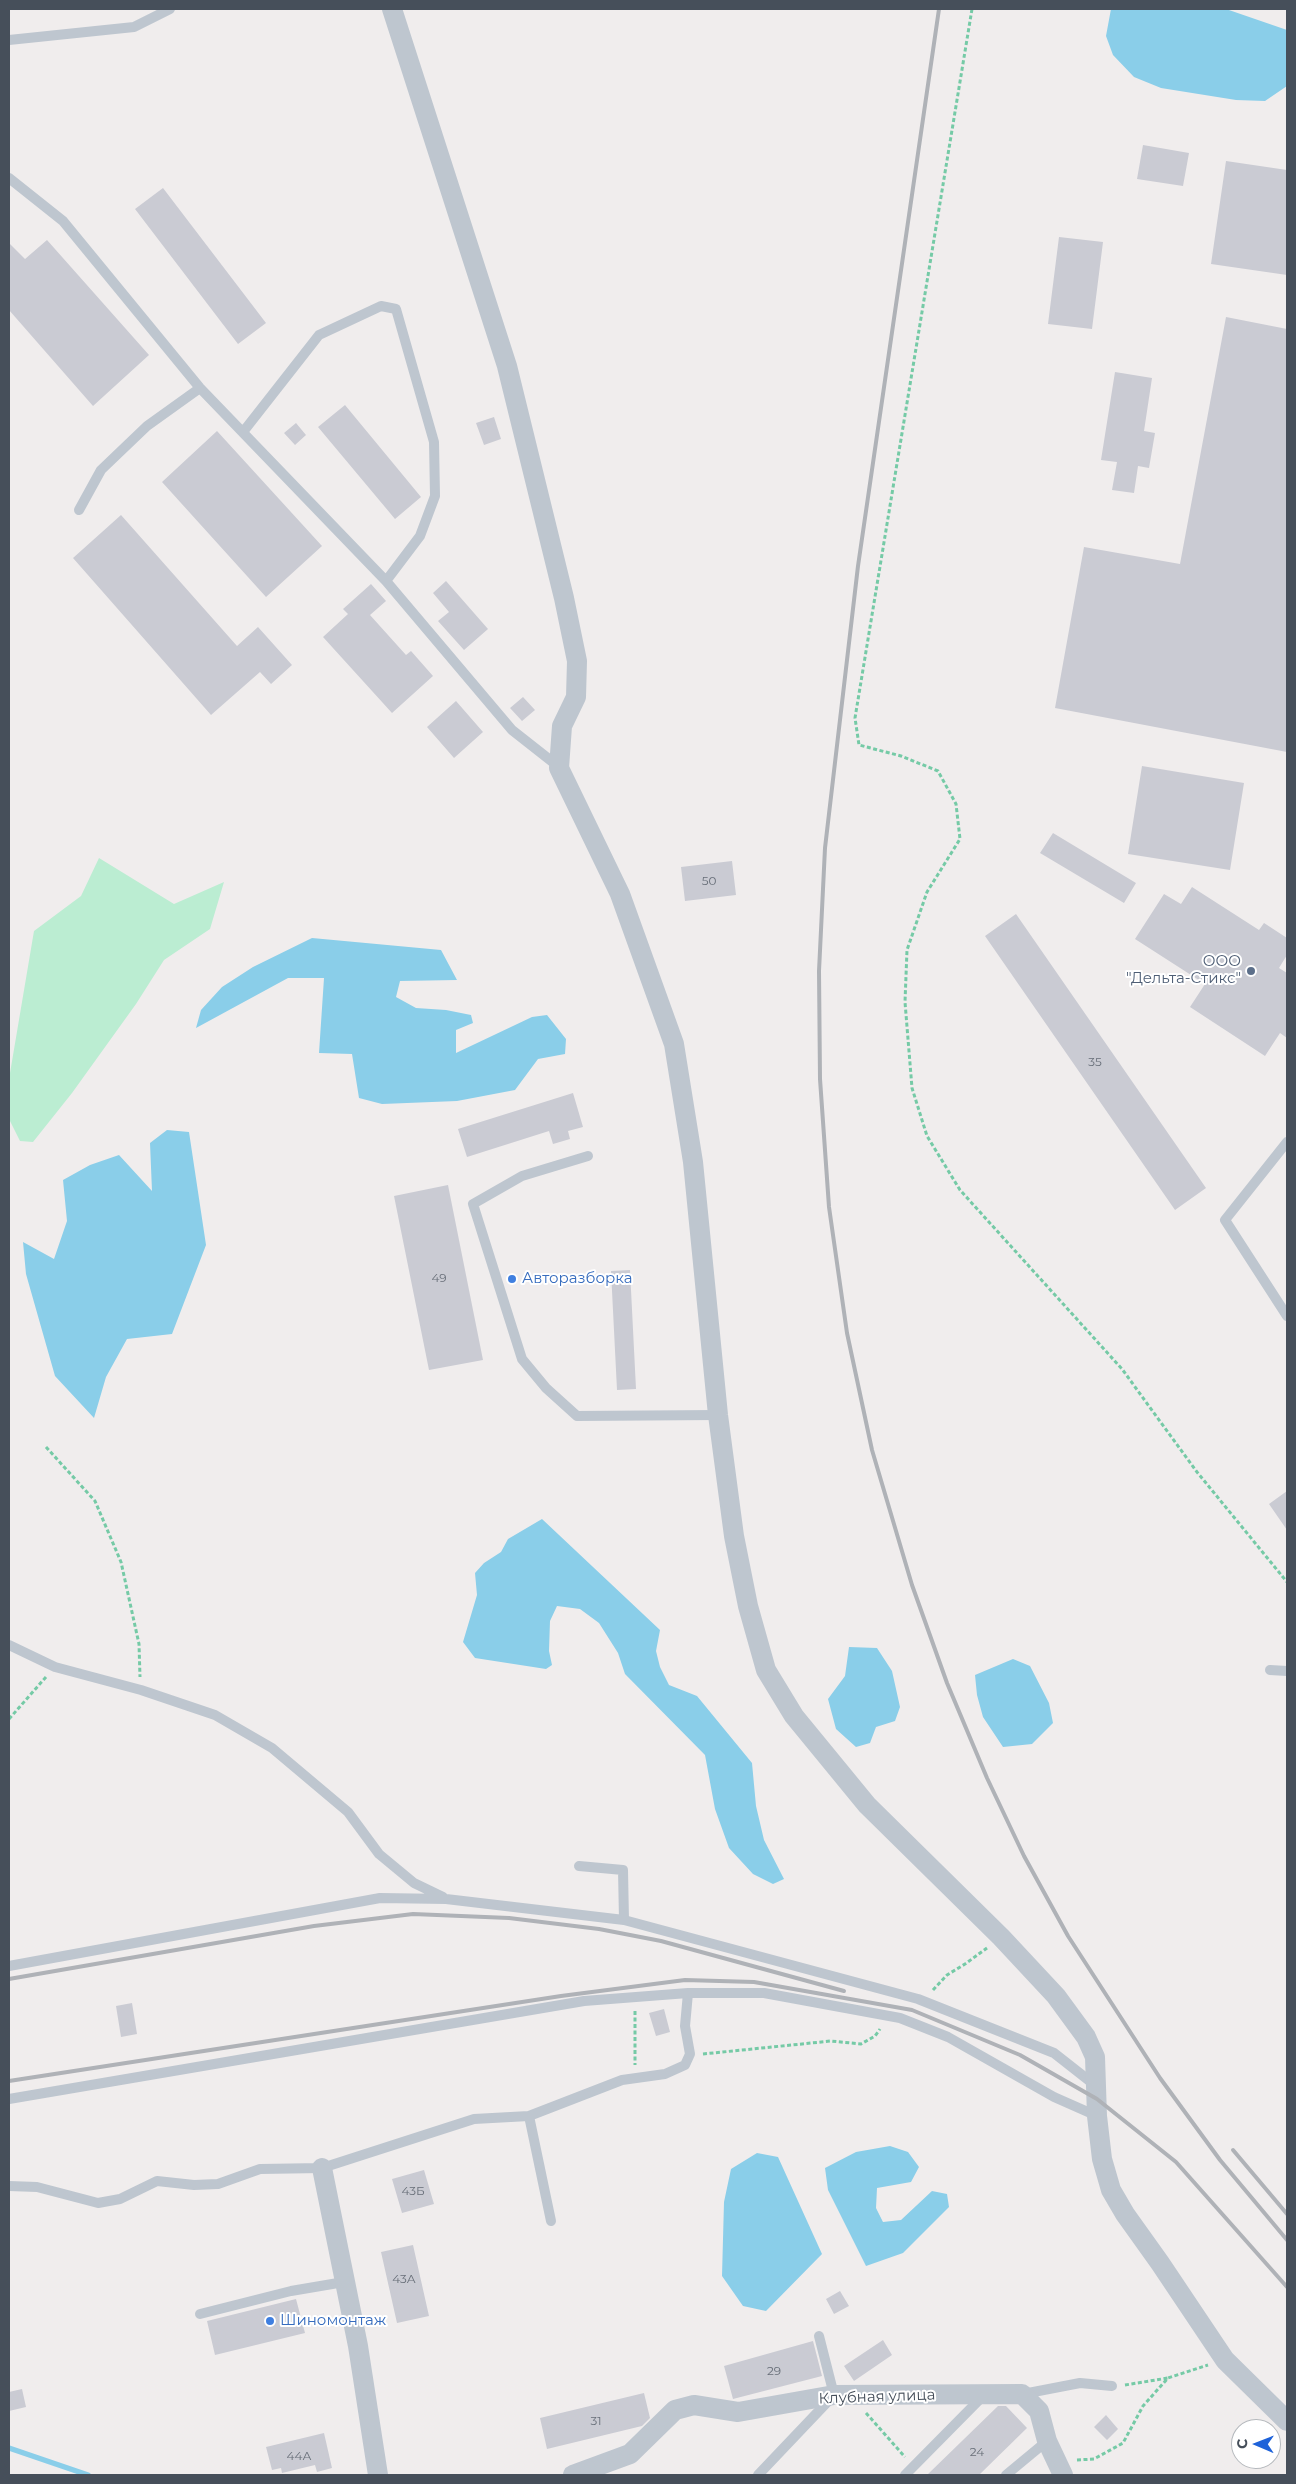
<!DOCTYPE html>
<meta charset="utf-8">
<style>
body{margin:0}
#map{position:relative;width:1296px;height:2484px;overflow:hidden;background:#f0eded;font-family:Montserrat,sans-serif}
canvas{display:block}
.frame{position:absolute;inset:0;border:10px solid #464f5a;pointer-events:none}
.north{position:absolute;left:1231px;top:2419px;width:50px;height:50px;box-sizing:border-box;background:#fff;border:1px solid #b5b9bd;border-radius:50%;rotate:271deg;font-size:14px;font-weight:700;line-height:20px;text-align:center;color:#464f5a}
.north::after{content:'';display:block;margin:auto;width:18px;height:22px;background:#1e62d9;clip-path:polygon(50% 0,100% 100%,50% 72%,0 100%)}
</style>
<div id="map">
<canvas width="1296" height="2484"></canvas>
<div class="frame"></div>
<div class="north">С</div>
</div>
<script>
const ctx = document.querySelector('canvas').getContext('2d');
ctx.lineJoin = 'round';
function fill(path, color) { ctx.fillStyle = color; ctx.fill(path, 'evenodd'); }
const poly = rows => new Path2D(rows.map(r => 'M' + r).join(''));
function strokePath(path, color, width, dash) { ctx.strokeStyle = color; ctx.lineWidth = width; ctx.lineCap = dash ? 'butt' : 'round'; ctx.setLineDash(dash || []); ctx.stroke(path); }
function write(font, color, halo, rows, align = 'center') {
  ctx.font = font + ' Montserrat,sans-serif'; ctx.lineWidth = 4; ctx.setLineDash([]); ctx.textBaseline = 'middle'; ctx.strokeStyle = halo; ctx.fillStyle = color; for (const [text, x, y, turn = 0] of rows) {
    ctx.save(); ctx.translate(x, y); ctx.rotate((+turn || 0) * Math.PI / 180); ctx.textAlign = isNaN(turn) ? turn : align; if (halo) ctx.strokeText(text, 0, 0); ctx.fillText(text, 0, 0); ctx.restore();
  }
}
const green = poly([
 [99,858,174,904,224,882,210,929,164,960,136,1004,72,1093,33,1142,20,1141,9,1119,10,1073,34,931,81,896]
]);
const water = poly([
 [1111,9,1226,9,1287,30,1287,86,1265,101,1236,100,1161,88,1134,77,1113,55,1106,36],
 [312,938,441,950,457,980,400,981,396,997,416,1008,446,1010,471,1015,473,1023,456,1030,456,1053,532,1017,547,1015,566,1039,565,1054,538,1059,515,1090,457,1101,382,1104,359,1098,352,1054,319,1053,324,978,288,978,196,1028,201,1010,222,987,253,967],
 [167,1130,189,1132,206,1245,172,1334,127,1339,106,1377,94,1418,55,1376,26,1274,23,1242,54,1259,67,1221,63,1180,90,1165,119,1155,152,1191,150,1143],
 [542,1519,660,1630,656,1651,660,1667,669,1685,697,1696,752,1763,756,1806,764,1840,784,1879,773,1884,753,1874,729,1848,715,1809,705,1755,625,1674,618,1653,599,1623,580,1609,557,1606,550,1621,549,1651,552,1665,546,1669,475,1658,463,1642,477,1595,475,1573,484,1563,501,1552,508,1539],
 [849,1647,877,1648,892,1671,900,1707,895,1721,876,1727,870,1743,856,1747,836,1729,828,1699,845,1676],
 [1013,1659,1030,1666,1049,1703,1053,1723,1032,1744,1003,1747,983,1717,977,1695,975,1675],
 [890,2146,908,2152,919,2167,911,2182,877,2188,876,2208,883,2222,901,2220,932,2191,947,2194,949,2207,903,2253,866,2266,828,2190,825,2168,856,2152],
 [757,2153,778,2157,822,2254,766,2311,743,2306,722,2276,724,2202,731,2169]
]);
const stream = poly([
 [9,2448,88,2475]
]);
const building = poly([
 [1143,145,1189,153,1183,186,1137,179],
 [1226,161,1287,170,1287,275,1211,264],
 [163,188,266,323,238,344,135,209],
 [1059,237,1103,242,1092,329,1048,324],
 [47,240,149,355,93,406,9,310,9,243,25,259],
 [1226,317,1287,329,1287,752,1055,708,1084,547,1180,564],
 [1115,372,1152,378,1144,431,1155,433,1149,468,1138,466,1134,493,1112,490,1117,462,1101,460],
 [345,405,421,497,395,519,318,427],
 [494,417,501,439,484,445,476,423],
 [296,423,306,435,295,445,284,433],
 [217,431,322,546,266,597,162,482],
 [121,515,237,646,258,627,292,665,271,684,260,672,211,715,73,558],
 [446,581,488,629,464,650,438,621,449,612,433,593],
 [371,584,386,601,370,615,406,655,411,651,433,676,392,713,323,637,348,614,343,609],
 [523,697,535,710,522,721,510,708],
 [456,701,483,732,454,758,427,727],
 [1142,766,1244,783,1230,870,1128,854],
 [1053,833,1136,883,1124,903,1040,853],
 [732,861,736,895,685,901,681,867],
 [1192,887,1259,930,1264,923,1287,938,1287,955,1279,968,1287,973,1287,1038,1280,1033,1265,1056,1190,1007,1205,984,1135,939,1164,894,1181,904],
 [1016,914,1206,1188,1175,1210,985,936],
 [573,1093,583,1127,568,1131,570,1139,553,1144,549,1131,467,1157,458,1129],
 [448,1185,483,1360,429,1370,394,1196],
 [630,1270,636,1389,617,1390,611,1271],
 [1287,1491,1287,1530,1269,1504],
 [132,2003,137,2034,121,2037,116,2006],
 [664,2009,670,2032,656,2036,649,2013],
 [424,2170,434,2204,402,2213,392,2179],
 [413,2245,429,2316,397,2323,381,2252],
 [840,2291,849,2306,834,2314,826,2299],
 [296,2299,305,2333,215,2355,207,2321],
 [883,2340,892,2355,854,2381,844,2366],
 [813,2341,822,2376,733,2399,724,2366],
 [22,2389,26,2407,9,2411,9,2392],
 [644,2393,650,2418,642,2426,547,2449,540,2418],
 [998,2406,1006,2406,1027,2428,979,2475,927,2475],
 [1106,2415,1118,2429,1107,2440,1094,2427],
 [324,2433,332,2468,317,2472,315,2465,282,2473,281,2468,272,2470,266,2447]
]);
const path = poly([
 [972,9,855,718,859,745,901,756,938,771,956,804,960,839,927,892,907,950,905,1002,912,1088,927,1136,960,1190,1122,1369,1197,1472,1287,1582],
 [46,1447,95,1501,121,1562,139,1644,140,1677],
 [9,1719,46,1677],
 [933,1990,947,1975,965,1964,987,1948],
 [635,2011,635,2065],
 [703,2054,831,2041,861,2044,875,2036,880,2029],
 [1125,2385,1168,2378],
 [866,2413,905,2457],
 [1077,2460,1094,2459,1123,2443,1143,2406,1168,2378,1208,2365]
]);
const service = poly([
 [9,40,134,27,170,9],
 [9,178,63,221,200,388,386,581,512,730,559,767],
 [243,432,319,335,381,306,396,309,434,442,435,496,420,536,386,581],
 [79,510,101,470,147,426,200,388],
 [1287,1142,1225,1220,1287,1316],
 [588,1156,522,1176,473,1204,522,1359,546,1388,577,1416,718,1415],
 [9,1645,55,1667,141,1690,215,1715,272,1748,348,1812,379,1854,414,1883,443,1897],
 [1270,1670,1287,1671],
 [579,1866,623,1870,624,1920],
 [9,1966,380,1898,446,1899,624,1920,918,1999,1054,2053,1096,2086],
 [9,2099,584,2001,688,1993,764,1993,900,2018,948,2037,1054,2097,1097,2116],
 [529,2116,551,2221],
 [9,2186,37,2187,98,2203,120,2199,157,2181,194,2185,218,2184,260,2169,322,2168,474,2119,529,2116,622,2080,665,2074,685,2065,690,2054,685,2026,688,1993],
 [200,2314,291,2291,344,2282],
 [1023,2394,1080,2383,1112,2386],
 [758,2475,834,2395,819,2336],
 [905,2475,984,2395],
 [1006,2475,1047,2441]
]);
const minor = poly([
 [392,9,507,366,564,598,577,661,576,697,562,726,559,768,620,894,674,1044,693,1162,718,1415,734,1536,748,1606,766,1670,794,1716,867,1805,1001,1937,1056,1996,1086,2037,1095,2057,1097,2116,1102,2159,1111,2190,1125,2214,1160,2263,1225,2360,1287,2421],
 [322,2168,358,2346,378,2475],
 [573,2475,630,2454,675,2410,694,2405,738,2412,834,2395,1022,2394,1039,2411,1047,2441,1063,2475]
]);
const rail = poly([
 [939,9,858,566,825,848,819,971,820,1079,829,1207,847,1333,872,1450,912,1585,947,1683,987,1778,1024,1856,1068,1936,1160,2078,1220,2160,1287,2240],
 [9,1979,314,1926,413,1914,509,1918,599,1929,661,1941,844,1991],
 [9,2081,561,1996,685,1980,754,1982,912,2010,1020,2055,1097,2099,1176,2162,1287,2287],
 [1233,2150,1287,2214]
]);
const markers = [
 [1251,971,5,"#5c6f8a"],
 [512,1279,5,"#3f7fe0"],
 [270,2321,5,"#3f7fe0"]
];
const numberNames = [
 ["50",709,881],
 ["35",1095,1062],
 ["49",439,1278],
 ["43Б",413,2191],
 ["43А",404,2279],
 ["29",774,2371],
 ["31",596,2421],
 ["24",977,2452],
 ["44А",299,2456]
];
const serviceNames = [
 ["ООО",1241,962],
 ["\"Дельта-Стикс\"",1241,979]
];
const shopNames = [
 ["Авторазборка",522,1279],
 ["Шиномонтаж",280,2321]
];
const streetNames = [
 ["Клубная улица",877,2397,-2]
];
fill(green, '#bbedd2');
fill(water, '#8acee9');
strokePath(stream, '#8acee9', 5.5);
fill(building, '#cacbd3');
strokePath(path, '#75caa6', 3, [4, 2.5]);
strokePath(service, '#bec6cf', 10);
strokePath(minor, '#bec6cf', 20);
strokePath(rail, '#afb2b7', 4);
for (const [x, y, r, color] of markers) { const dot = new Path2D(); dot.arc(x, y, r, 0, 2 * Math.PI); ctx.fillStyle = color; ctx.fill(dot); strokePath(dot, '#fff', 2); }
write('12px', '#676e78', null, numberNames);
write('15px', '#4e5e75', '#fff', serviceNames, 'right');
write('15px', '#366cbe', '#fff', shopNames, 'left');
write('15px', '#464f5a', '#fff', streetNames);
</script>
